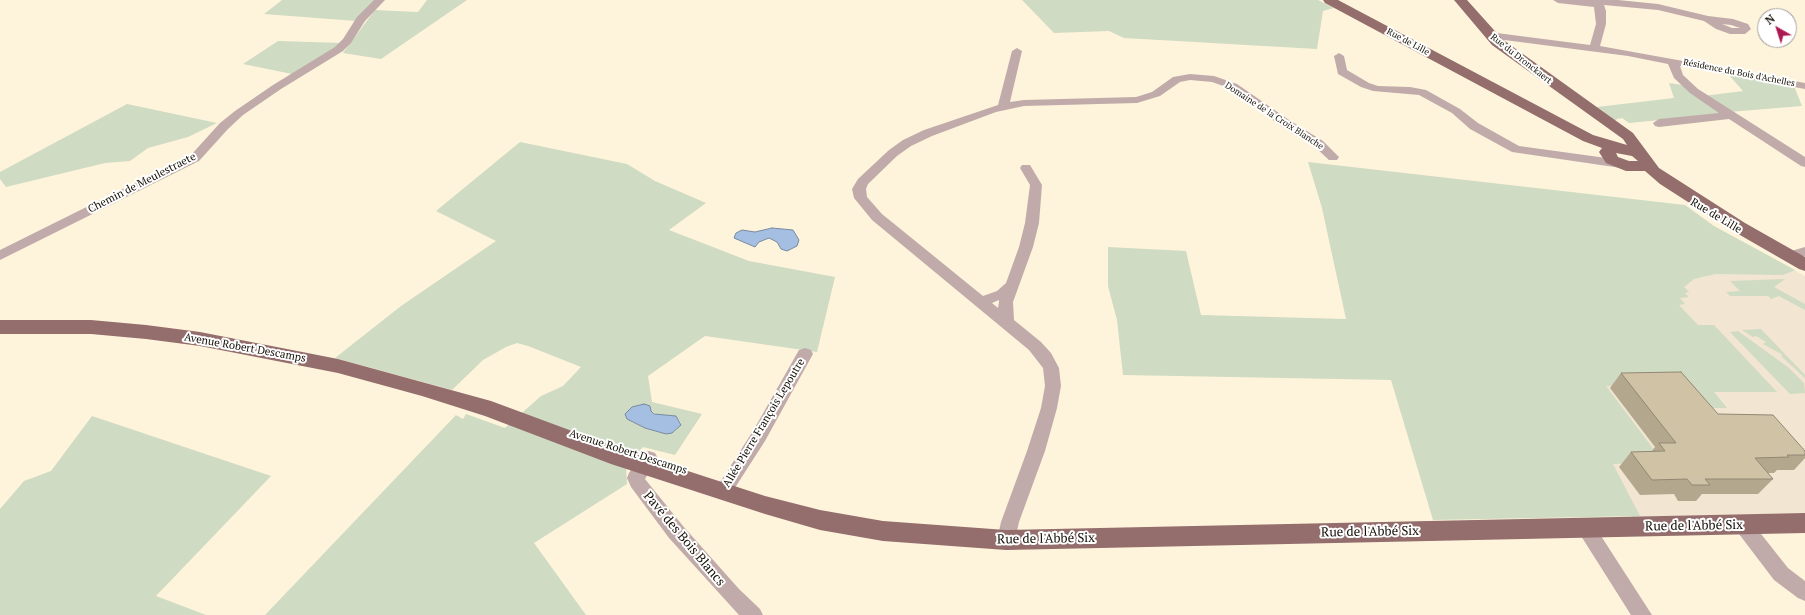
<!DOCTYPE html>
<meta charset="utf-8">
<style>
body{margin:0}
#map{position:relative;width:1805px;height:615px;overflow:hidden;background:#fef4db;font-family:"PT Serif",serif}
canvas{display:block}
.north{position:absolute;left:1757px;top:8px;width:40px;height:40px;box-sizing:border-box;background:#fff;border:1px solid #a19f9b;border-radius:50%;rotate:321deg;font-size:11px;font-weight:700;line-height:16px;text-align:center;color:#151006}
.north::after{content:'';display:block;margin:auto;width:14px;height:18px;background:#ab1950;clip-path:polygon(50% 0,100% 100%,50% 72%,0 100%)}
</style>
<div id="map">
<canvas width="1805" height="615"></canvas>
<div class="north">N</div>
</div>
<script>
const ctx = document.querySelector('canvas').getContext('2d');
ctx.lineJoin = 'round';
function fill(path, color) { ctx.fillStyle = color; ctx.fill(path, 'evenodd'); }
const poly = rows => new Path2D(rows.map(r => 'M' + r).join(''));
function strokePath(path, color, width, dash) { ctx.strokeStyle = color; ctx.lineWidth = width; ctx.lineCap = dash ? 'butt' : 'round'; ctx.setLineDash(dash || []); ctx.stroke(path); }
function write(font, color, halo, rows, align = 'center') {
  ctx.font = font + ' "PT Serif",serif'; ctx.lineWidth = 4; ctx.setLineDash([]); ctx.textBaseline = 'middle'; ctx.strokeStyle = halo; ctx.fillStyle = color; for (const [text, x, y, turn = 0] of rows) {
    ctx.save(); ctx.translate(x, y); ctx.rotate((+turn || 0) * Math.PI / 180); ctx.textAlign = isNaN(turn) ? turn : align; if (halo) ctx.strokeText(text, 0, 0); ctx.fillText(text, 0, 0); ctx.restore();
  }
}
const education = poly([
 [1730,235,1805,276,1805,513,1632,517,1545,329]
]);
const green = poly([
 [282,0,375,0,356,21,264,14],
 [427,0,467,0,381,59,343,53,375,10,418,12],
 [1022,0,1318,0,1334,8,1323,11,1317,49,1124,38,1109,31,1054,33],
 [278,41,343,43,292,74,243,64],
 [1728,74,1794,86,1802,106,1729,112,1703,96,1743,91],
 [1669,83,1683,85,1723,114,1629,123,1622,118,1617,119,1615,121,1597,107,1674,98],
 [127,104,217,123,188,137,148,148,130,161,105,163,6,187,0,179,0,172],
 [520,142,627,164,655,181,706,203,669,230,749,261,835,277,817,352,705,336,648,376,652,402,702,414,675,455,643,447,626,467,627,484,534,543,586,615,265,615,456,415,463,419,466,414,505,428,541,396,563,386,581,367,528,346,517,343,506,347,483,360,452,390,335,358,401,306,496,241,436,211],
 [651,411,658,415,676,416,681,423,675,431,666,434,645,428,627,419],
 [1308,162,1685,205,1714,226,1795,270,1783,275,1715,274,1694,279,1684,287,1689,292,1685,293,1689,297,1680,298,1685,304,1679,305,1698,325,1714,325,1777,392,1714,392,1727,408,1701,408,1678,382,1606,386,1658,455,1646,463,1613,464,1640,516,1433,520,1391,380,1123,375,1117,320,1108,286,1108,247,1186,251,1201,315,1346,319,1322,208],
 [1785,279,1774,287,1805,304,1805,310,1779,296,1771,299,1768,296,1730,296,1726,292,1740,291,1730,281],
 [1761,329,1805,375,1805,378,1781,356,1783,355,1763,344,1766,342,1756,336,1753,337,1742,330],
 [1738,331,1789,368,1804,383,1805,393,1790,394,1730,332],
 [92,416,271,476,156,596,206,615,0,615,0,509,24,481,51,471]
]);
const water = poly([
 [772,228,793,230,799,240,797,246,787,251,781,249,777,242,769,238,759,242,755,247,734,238,736,233,742,230,755,232,772,228],
 [644,404,650,406,651,411,654,414,676,416,681,425,672,433,666,434,645,428,627,419,625,414,632,407,644,404]
]);
const minor = poly([
 [374,0,385,0,365,21,351,43,343,51,281,89,243,115,228,129,199,161,0,260,0,250,191,155,220,123,235,111,273,85,335,47,343,39,357,17,374,0],
 [1553,0,1618,0,1658,4,1708,16,1733,19,1748,24,1751,29,1745,34,1730,34,1716,29,1704,21,1658,10,1604,5,1606,11,1606,24,1600,46,1805,83,1805,89,1680,66,1683,75,1698,89,1805,157,1805,167,1801,166,1729,119,1659,127,1655,126,1653,123,1659,119,1719,113,1690,93,1674,78,1668,64,1628,56,1489,38,1484,35,1489,32,1590,45,1596,24,1594,7,1558,3,1553,0],
 [1722,24,1731,25,1740,28,1732,28,1722,24],
 [1017,48,1022,51,1010,102,1024,100,1136,97,1152,92,1173,77,1190,74,1214,76,1237,84,1289,120,1323,141,1339,157,1337,160,1329,160,1315,147,1281,126,1229,88,1212,82,1190,80,1180,82,1160,96,1137,103,1024,106,996,112,932,136,911,146,897,156,868,184,866,189,867,197,882,214,983,296,997,291,1006,283,1019,247,1025,223,1030,185,1020,168,1022,165,1030,165,1042,185,1039,223,1033,247,1013,302,1014,320,1041,342,1051,353,1059,368,1061,386,1057,408,1045,451,1019,522,1015,540,1013,546,1006,548,999,546,997,540,1001,522,1027,451,1041,408,1045,386,1043,368,1029,350,872,220,854,198,852,189,858,179,889,150,903,140,924,130,998,105,1012,51,1017,48],
 [999,300,999,302,998,308,992,303,999,300],
 [1339,53,1344,56,1347,70,1369,83,1378,86,1410,87,1426,90,1460,109,1478,123,1519,146,1621,160,1627,164,1621,168,1512,152,1470,129,1452,113,1419,95,1373,91,1361,87,1338,74,1334,56,1339,53],
 [1805,247,1805,256,1789,260,1784,259,1782,256,1784,253,1805,247],
 [805,348,811,350,813,354,765,441,729,497,723,499,717,497,714,492,717,487,753,431,799,350,805,348],
 [649,451,655,453,658,458,645,479,683,526,739,589,760,609,763,615,739,615,669,538,631,487,627,478,629,473,643,453,649,451],
 [1743,517,1750,520,1788,568,1805,581,1805,601,1798,598,1774,580,1736,530,1734,525,1736,520,1743,517],
 [1585,520,1592,522,1652,615,1631,615,1576,528,1578,522,1585,520]
]);
const major = poly([
 [1323,0,1338,0,1593,135,1627,145,1623,139,1492,45,1454,0,1467,0,1502,39,1633,133,1659,168,1745,223,1805,257,1805,271,1799,269,1733,231,1660,184,1645,171,1626,171,1606,163,1599,152,1602,148,1583,141,1325,3,1323,0],
 [1616,153,1632,156,1638,161,1629,161,1618,157,1616,153],
 [0,320,91,320,146,325,200,332,338,359,491,401,626,451,765,496,820,510,883,521,1006,530,1805,513,1805,533,1006,550,883,541,820,530,765,514,611,464,485,416,422,396,338,373,200,346,146,339,91,334,0,334,0,320]
]);
const wall = poly([
 [1621,373,1805,451,1805,458,1794,470,1777,470,1774,473,1768,473,1773,479,1758,494,1702,494,1696,501,1678,501,1674,494,1640,495,1619,467,1631,452,1652,451,1655,447,1610,388]
]);
const building = poly([
 [1681,372,1718,414,1773,415,1805,451,1805,455,1787,455,1789,457,1755,458,1773,479,1705,479,1710,485,1692,485,1687,479,1652,480,1631,452,1665,451,1659,443,1676,443,1621,373,1681,372]
]);
const farStreetnames = [
 ["Rue de Lille",1408,42,28],
 ["Rue du Dronckaert",1521,59,38],
 ["Résidence du Bois d'Achelles",1739,73,11],
 ["Domaine de la Croix Blanche",1274,116,33]
];
const streetNames = [
 ["Chemin de Meulestraete",142,183,-27],
 ["Rue de Lille",1716,216,31],
 ["Avenue Robert Descamps",245,348,10],
 ["Allée Pierre François Lepoutre",764,423,-59],
 ["Avenue Robert Descamps",628,452,18]
];
const nearStreetnames = [
 ["Rue de l'Abbé Six",1694,526,-1],
 ["Rue de l'Abbé Six",1370,532,-1],
 ["Pavé des Bois Blancs",684,539,50],
 ["Rue de l'Abbé Six",1046,539,-1]
];
fill(education, '#f2e5d1');
fill(green, '#cfdbc2');
fill(water, '#a4bfe2');
strokePath(water, '#798aa0', 1);
fill(minor, '#c1abaa');
fill(major, '#946d6d');
fill(wall, '#b3a88e');
fill(building, '#d0c3a5');
strokePath(building, '#928874', 1);
write('9px', '#151006', '#fff', farStreetnames);
write('11px', '#151006', '#fff', streetNames);
write('13px', '#151006', '#fff', nearStreetnames);
</script>
